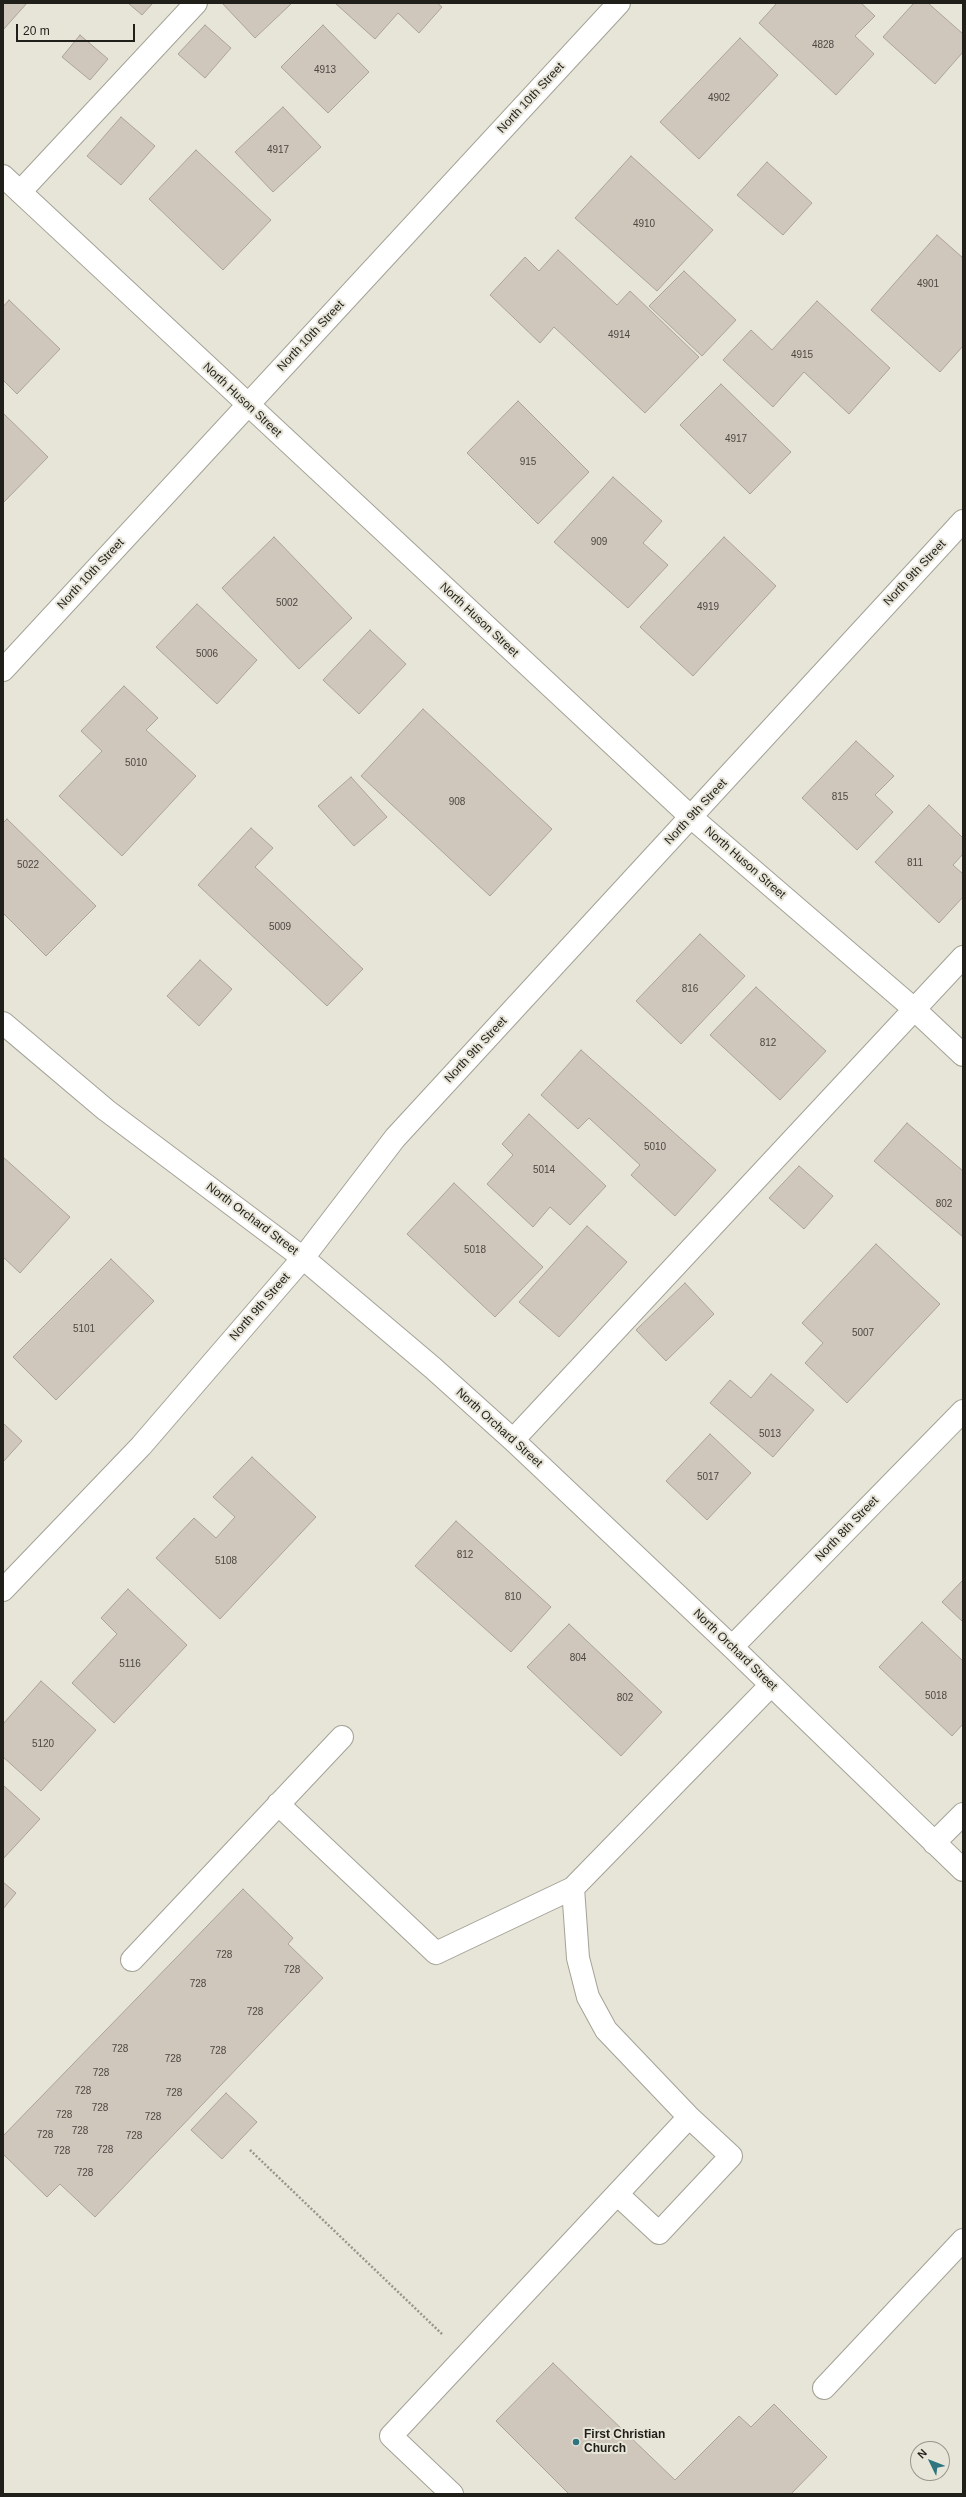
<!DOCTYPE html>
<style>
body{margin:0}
#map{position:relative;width:966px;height:2497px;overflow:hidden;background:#e7e4d8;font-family:Helvetica,sans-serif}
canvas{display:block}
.frame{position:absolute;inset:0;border:4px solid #201f1a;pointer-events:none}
.north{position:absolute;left:910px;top:2441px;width:40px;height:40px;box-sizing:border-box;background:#e7e4d8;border:1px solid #97958c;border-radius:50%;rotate:313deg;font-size:11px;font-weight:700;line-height:16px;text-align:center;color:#201f1a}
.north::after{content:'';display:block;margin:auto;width:14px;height:18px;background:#2e7580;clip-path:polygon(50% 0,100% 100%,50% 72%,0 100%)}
.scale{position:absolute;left:16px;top:24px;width:119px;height:18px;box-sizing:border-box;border:2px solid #201f1a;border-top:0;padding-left:5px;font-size:12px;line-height:14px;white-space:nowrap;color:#201f1a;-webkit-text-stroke:3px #e7e4d8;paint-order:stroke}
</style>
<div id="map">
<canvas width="966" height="2497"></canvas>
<div class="frame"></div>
<div class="north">N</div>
<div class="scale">20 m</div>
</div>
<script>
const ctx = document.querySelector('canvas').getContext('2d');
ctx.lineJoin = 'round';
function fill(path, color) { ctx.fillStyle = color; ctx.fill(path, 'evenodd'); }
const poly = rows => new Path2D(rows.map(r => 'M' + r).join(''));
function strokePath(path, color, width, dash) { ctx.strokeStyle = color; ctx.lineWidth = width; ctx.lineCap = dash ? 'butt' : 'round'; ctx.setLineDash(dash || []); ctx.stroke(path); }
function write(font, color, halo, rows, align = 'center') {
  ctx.font = font + ' Helvetica,sans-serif'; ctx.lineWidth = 4; ctx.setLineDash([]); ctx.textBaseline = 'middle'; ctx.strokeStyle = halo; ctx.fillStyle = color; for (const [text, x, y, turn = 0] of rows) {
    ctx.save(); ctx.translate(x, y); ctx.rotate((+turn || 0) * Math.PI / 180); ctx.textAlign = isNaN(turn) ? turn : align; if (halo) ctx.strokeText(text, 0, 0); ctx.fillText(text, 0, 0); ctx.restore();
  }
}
const building = poly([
 [3,3,27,3,3,30,3,3],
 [128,3,153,3,142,15,128,3],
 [222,3,292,3,255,38,222,3],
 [335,3,437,3,442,7,419,33,398,13,375,39,335,3],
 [777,3,861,3,875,16,855,36,874,54,836,95,759,23,777,3],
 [914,3,928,3,963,34,963,52,935,84,883,37,914,3],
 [205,25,231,48,205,78,178,54,205,25],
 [323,25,369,72,328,113,281,67,323,25],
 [80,35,108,59,90,80,62,57,80,35],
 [740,38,778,75,699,159,660,122,740,38],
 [283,107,321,147,273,192,235,152,283,107],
 [121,117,155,146,121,185,87,156,121,117],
 [196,150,271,220,223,270,149,199,196,150],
 [631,156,713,230,657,291,575,218,631,156],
 [767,162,812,203,783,235,737,195,767,162],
 [937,235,963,258,963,346,940,372,871,310,937,235],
 [558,250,617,305,630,291,699,357,645,413,554,327,540,343,490,295,525,257,539,271,558,250],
 [684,271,736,320,702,356,649,306,684,271],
 [9,300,60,349,17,394,3,380,3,307,9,300],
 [817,301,890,368,849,414,804,372,773,407,723,360,751,330,772,350,817,301],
 [721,384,791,452,750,494,680,425,721,384],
 [518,401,589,472,538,524,467,453,518,401],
 [3,413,48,457,3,503,3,413],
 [613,477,662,521,643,543,668,565,628,608,554,542,613,477],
 [274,537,352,618,299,669,222,588,274,537],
 [724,537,776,586,693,676,640,627,724,537],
 [197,604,257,660,217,704,156,647,197,604],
 [370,630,406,664,359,714,323,680,370,630],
 [124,686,158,718,146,730,196,776,122,856,59,796,102,751,81,731,124,686],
 [423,709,552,829,490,896,361,776,423,709],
 [856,741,894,776,875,795,893,812,857,850,802,798,856,741],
 [351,777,387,817,354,846,318,806,351,777],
 [929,805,963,838,963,854,953,865,963,874,963,897,939,923,875,862,929,805],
 [7,819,96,906,46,956,3,913,3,823,7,819],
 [251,828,273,848,255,867,363,969,327,1006,198,885,251,828],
 [700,934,745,976,681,1044,636,1001,700,934],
 [200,960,232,989,199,1026,167,996,200,960],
 [756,987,826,1051,780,1100,710,1035,756,987],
 [581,1050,716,1170,675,1216,631,1175,640,1165,589,1118,578,1129,541,1095,581,1050],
 [529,1114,606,1186,570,1225,550,1207,533,1227,487,1184,513,1155,502,1144,529,1114],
 [907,1123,963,1171,963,1237,874,1161,907,1123],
 [3,1157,70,1217,20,1273,3,1257,3,1157],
 [799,1166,833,1196,804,1229,769,1198,799,1166],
 [454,1183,543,1267,495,1317,407,1234,454,1183],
 [587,1226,627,1262,559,1337,519,1302,587,1226],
 [876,1244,940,1304,847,1403,805,1363,823,1343,802,1323,876,1244],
 [111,1259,154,1301,56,1400,13,1357,111,1259],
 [685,1283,714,1314,666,1361,636,1330,685,1283],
 [771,1374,814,1410,773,1457,710,1403,730,1380,751,1398,771,1374],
 [3,1423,22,1441,3,1462,3,1423],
 [710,1434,751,1473,707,1520,666,1481,710,1434],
 [252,1457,316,1517,220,1619,156,1558,194,1518,216,1538,235,1517,213,1497,252,1457],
 [456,1521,551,1607,511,1652,415,1566,456,1521],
 [963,1580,963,1622,942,1602,963,1580],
 [128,1589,187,1645,114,1723,72,1683,117,1634,101,1618,128,1589],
 [922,1622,963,1661,963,1724,952,1736,879,1667,922,1622],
 [569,1624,662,1712,621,1756,527,1667,569,1624],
 [41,1681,96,1730,41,1791,3,1757,3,1724,41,1681],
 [3,1785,40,1819,3,1859,3,1785],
 [3,1882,16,1893,3,1909,3,1882],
 [243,1889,293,1938,288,1944,323,1978,95,2217,60,2184,47,2197,3,2154,3,2136,243,1889],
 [226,2093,257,2122,222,2159,191,2130,226,2093],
 [553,2363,675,2480,739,2416,751,2427,774,2404,827,2457,791,2494,569,2494,496,2421,553,2363]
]);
const path = poly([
 [250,2150,442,2334]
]);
const minor = poly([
 [3,176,691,817,914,1009,963,1055],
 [20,192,196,3],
 [3,670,619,3],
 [3,1023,106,1110,303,1258,433,1368,513,1440,732,1647,963,1870],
 [513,1440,963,957],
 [3,1590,141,1446,303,1258,395,1138,963,521],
 [732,1647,963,1411],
 [278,1804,436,1953,573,1888,771,1685],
 [934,1843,963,1814],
 [573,1888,578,1958,588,1997,606,2030,689,2117,731,2156,659,2233,617,2194],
 [132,1960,342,1737],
 [824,2388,963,2240],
 [452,2494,391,2436,689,2117]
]);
const markers = [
 [576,2442,4,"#2e7580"]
];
const numberNames = [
 ["4828",823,45],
 ["4913",325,70],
 ["4902",719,98],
 ["4917",278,150],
 ["4910",644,224],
 ["4901",928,284],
 ["4914",619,335],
 ["4915",802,355],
 ["4917",736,439],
 ["915",528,462],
 ["909",599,542],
 ["5002",287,603],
 ["4919",708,607],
 ["5006",207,654],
 ["5010",136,763],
 ["815",840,797],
 ["908",457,802],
 ["811",915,863],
 ["5022",28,865],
 ["5009",280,927],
 ["816",690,989],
 ["812",768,1043],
 ["5010",655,1147],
 ["5014",544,1170],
 ["802",944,1204],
 ["5018",475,1250],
 ["5101",84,1329],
 ["5007",863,1333],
 ["5013",770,1434],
 ["5017",708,1477],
 ["812",465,1555],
 ["5108",226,1561],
 ["810",513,1597],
 ["804",578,1658],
 ["5116",130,1664],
 ["5018",936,1696],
 ["802",625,1698],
 ["5120",43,1744],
 ["728",224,1955],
 ["728",292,1970],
 ["728",198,1984],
 ["728",255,2012],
 ["728",120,2049],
 ["728",218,2051],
 ["728",173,2059],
 ["728",101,2073],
 ["728",83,2091],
 ["728",174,2093],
 ["728",100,2108],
 ["728",64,2115],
 ["728",153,2117],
 ["728",80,2131],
 ["728",45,2135],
 ["728",134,2136],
 ["728",105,2150],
 ["728",62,2151],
 ["728",85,2173]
];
const streetNames = [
 ["North 10th Street",531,98,-47],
 ["North 10th Street",311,336,-47],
 ["North Huson Street",242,400,43],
 ["North 9th Street",915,573,-47],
 ["North 10th Street",91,574,-47],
 ["North Huson Street",479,620,43],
 ["North 9th Street",696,812,-47],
 ["North Huson Street",745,863,41],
 ["North 9th Street",476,1050,-47],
 ["North Orchard Street",252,1219,37],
 ["North 9th Street",260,1307,-49],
 ["North Orchard Street",499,1428,42],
 ["North 8th Street",847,1529,-46],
 ["North Orchard Street",735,1650,44]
];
const poiNames = [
 ["First Christian",584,2435],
 ["Church",584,2449]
];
fill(building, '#cfc6bc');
strokePath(building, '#aba298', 1);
strokePath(minor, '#a4a296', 24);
strokePath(path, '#97958c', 2.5, [2, 2]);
strokePath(minor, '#fff', 22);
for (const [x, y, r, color] of markers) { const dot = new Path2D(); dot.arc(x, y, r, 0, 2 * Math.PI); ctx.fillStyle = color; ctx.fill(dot); strokePath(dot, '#e7e4d8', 1.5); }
write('10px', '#4c4942', null, numberNames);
write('12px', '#201f1a', '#e7e4d8', streetNames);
write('bold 12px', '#201f1a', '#e7e4d8', poiNames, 'left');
</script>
